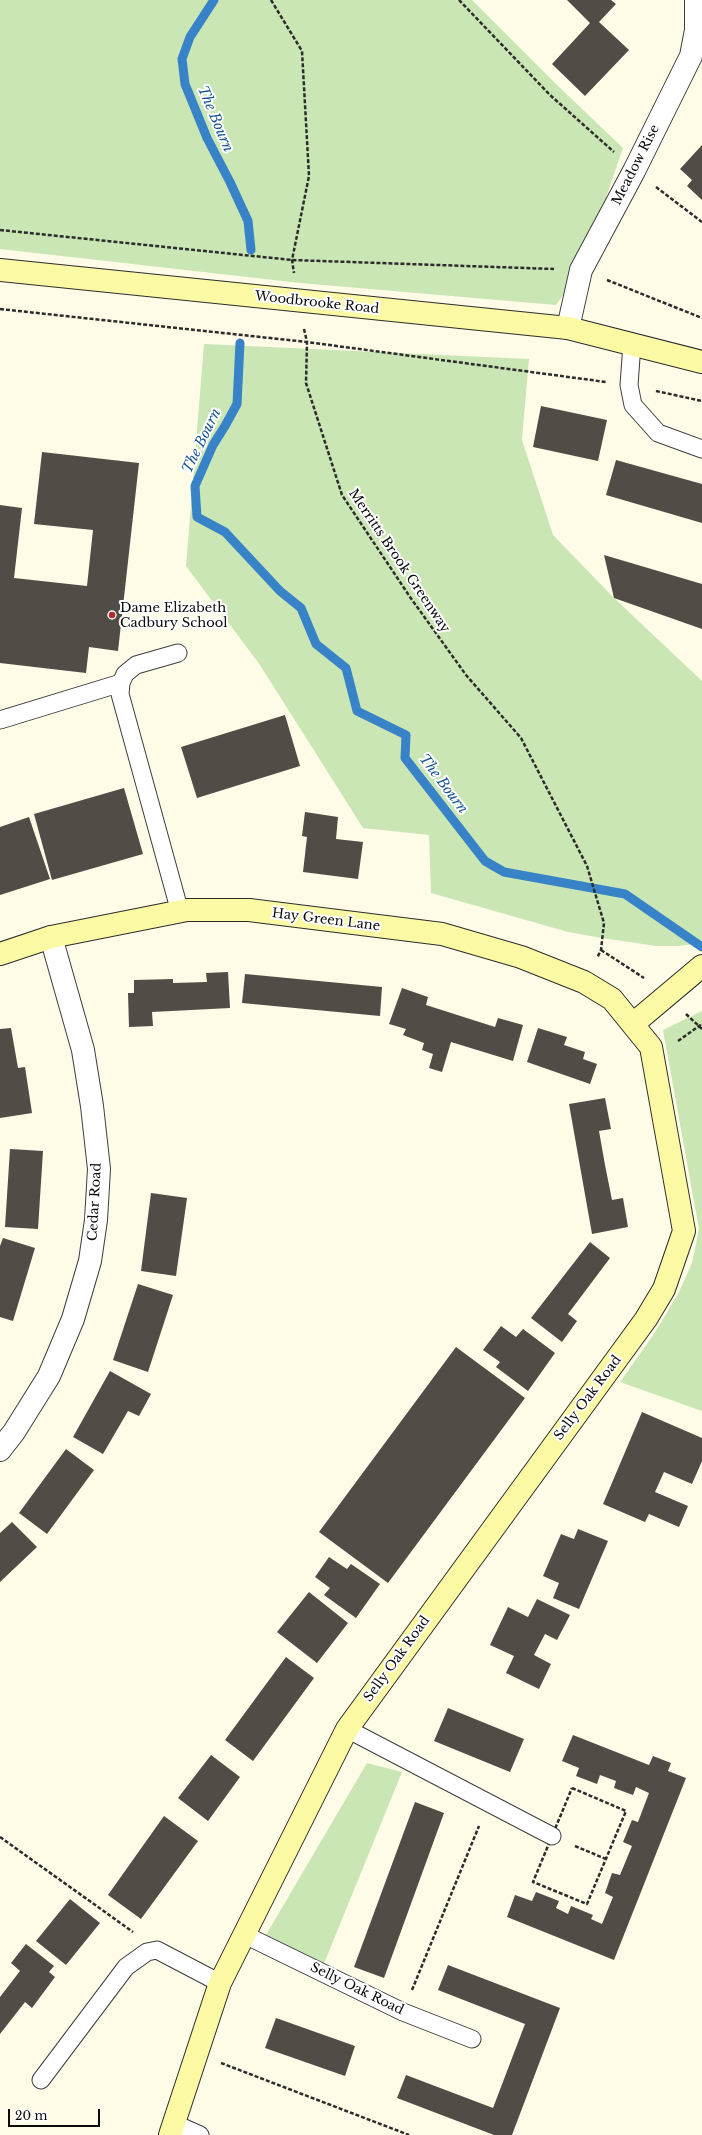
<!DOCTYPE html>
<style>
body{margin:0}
#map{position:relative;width:702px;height:2135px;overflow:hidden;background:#fefce7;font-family:"Libre Baskerville",serif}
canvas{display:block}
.scale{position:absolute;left:8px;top:2109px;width:92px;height:18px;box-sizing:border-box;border:2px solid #0a0a0a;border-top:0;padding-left:5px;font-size:12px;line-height:14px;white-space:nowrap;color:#0a0a0a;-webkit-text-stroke:3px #fff;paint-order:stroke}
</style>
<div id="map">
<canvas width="702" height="2135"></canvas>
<div class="scale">20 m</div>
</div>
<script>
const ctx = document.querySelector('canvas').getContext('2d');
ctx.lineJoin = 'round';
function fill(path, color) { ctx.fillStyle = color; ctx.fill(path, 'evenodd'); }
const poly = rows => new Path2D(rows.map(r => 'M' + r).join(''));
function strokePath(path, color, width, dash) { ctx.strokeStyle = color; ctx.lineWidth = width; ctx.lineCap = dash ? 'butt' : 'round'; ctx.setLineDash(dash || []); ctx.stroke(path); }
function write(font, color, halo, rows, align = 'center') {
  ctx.font = font + ' "Libre Baskerville",serif'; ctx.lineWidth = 4; ctx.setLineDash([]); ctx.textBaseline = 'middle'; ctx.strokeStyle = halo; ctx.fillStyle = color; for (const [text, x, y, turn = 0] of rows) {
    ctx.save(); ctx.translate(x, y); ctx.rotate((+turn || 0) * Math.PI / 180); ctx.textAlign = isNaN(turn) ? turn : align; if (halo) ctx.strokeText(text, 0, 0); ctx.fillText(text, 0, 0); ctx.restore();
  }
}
const green = poly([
 [0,0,472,0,557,85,623,148,581,270,556,305,300,283,0,249],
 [204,344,529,359,522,440,553,535,614,598,702,681,702,940,694,944,679,946,656,946,596,937,568,932,431,893,429,835,363,828,260,665,186,566],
 [702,1011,702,1411,620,1382,654,1334,678,1294,692,1263,699,1229,663,1030],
 [367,1763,402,1772,323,1966,263,1940]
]);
const stream = poly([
 [214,0,190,37,182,59,185,84,207,138,230,182,248,221,251,250],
 [240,343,237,404,225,426,213,445,195,486,197,517,225,532,280,591,301,608,316,644,346,668,357,711,406,735,405,758,485,861,504,872,625,894,702,947]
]);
const building = poly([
 [567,0,611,0,616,4,599,22,629,50,585,96,552,64,590,23],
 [702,145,702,200,687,186,692,180,680,169],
 [541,406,607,420,598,461,533,447],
 [42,452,139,463,118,651,89,647,86,673,0,663,0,505,22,508,14,578,87,586,93,530,34,524],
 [616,460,702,484,702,523,606,495],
 [604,555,702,584,702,629,614,598],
 [285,715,300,766,197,798,181,747],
 [124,788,143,854,52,880,34,814],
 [305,812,338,817,336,839,363,842,358,879,303,872,307,837,302,836],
 [29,817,50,879,0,895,0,827],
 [228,972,230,1008,152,1012,153,1026,129,1027,128,993,134,993,134,980,173,979,173,983,207,982,206,973],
 [245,974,382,987,380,1016,242,1003],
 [402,988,428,997,426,1005,495,1027,498,1018,523,1025,513,1061,451,1042,442,1072,429,1068,433,1054,422,1050,424,1043,403,1035,406,1029,389,1024],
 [11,1028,18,1068,25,1067,32,1113,0,1118,0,1029],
 [538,1028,567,1037,564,1045,585,1052,583,1059,597,1064,590,1084,527,1062],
 [605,1098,611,1129,599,1131,605,1165,612,1200,623,1198,628,1227,592,1234,569,1104],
 [10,1149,43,1151,38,1229,5,1227],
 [151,1193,187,1198,176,1276,141,1271],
 [3,1238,35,1248,13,1321,0,1317,0,1246],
 [590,1242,610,1258,568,1314,577,1321,562,1342,531,1318],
 [138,1284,173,1295,148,1372,113,1360],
 [501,1326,516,1337,523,1329,555,1353,528,1391,496,1367,500,1362,483,1350],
 [456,1347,525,1398,388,1583,319,1532],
 [110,1371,151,1394,139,1416,128,1411,103,1454,73,1437],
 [642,1412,702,1438,702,1461,692,1484,664,1472,655,1492,688,1506,679,1527,649,1514,645,1522,603,1504],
 [66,1449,94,1470,47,1534,19,1513],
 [12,1522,37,1547,0,1582,0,1533],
 [578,1529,608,1541,579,1609,553,1598,559,1583,543,1576,561,1534,574,1539],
 [329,1557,347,1569,351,1564,380,1584,356,1618,324,1595,330,1588,315,1577],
 [309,1592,348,1623,317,1663,277,1632],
 [537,1599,570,1615,557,1640,545,1634,534,1655,551,1664,539,1689,506,1673,514,1656,490,1645,508,1607,528,1617],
 [286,1657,314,1678,253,1761,225,1740],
 [448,1708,524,1739,510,1772,434,1741],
 [573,1735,649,1765,653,1756,671,1763,668,1771,686,1778,614,1960,507,1917,515,1895,532,1901,536,1892,559,1901,556,1908,568,1914,571,1906,593,1915,591,1919,602,1924,613,1897,605,1893,612,1873,620,1875,632,1846,623,1842,632,1820,638,1822,649,1793,636,1787,633,1795,614,1788,616,1781,600,1775,597,1784,576,1776,579,1768,562,1761],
 [211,1755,240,1777,208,1821,178,1798],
 [415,1802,444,1813,384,1978,354,1967],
 [164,1816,198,1841,141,1919,108,1895],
 [70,1899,100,1923,66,1965,36,1941],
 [26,1944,54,1966,49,1972,55,1977,32,2008,25,2002,0,2034,0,1997,20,1971,11,1963],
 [448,1965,560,2008,512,2135,494,2135,397,2098,406,2075,493,2108,525,2024,438,1990],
 [276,2018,355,2046,345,2076,265,2048]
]);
const path = poly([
 [271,0,302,51,309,176,292,260,294,273],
 [459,0,550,95,614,152],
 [656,187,702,222],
 [0,230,292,260,554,269],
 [607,280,702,318],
 [0,309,307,342,606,382],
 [304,329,307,342,306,383,342,495,410,597,466,675,521,738,587,866,604,923,601,950,597,958],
 [656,391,702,401],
 [601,950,644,978],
 [686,1014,702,1029],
 [678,1041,702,1024],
 [572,1788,626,1811,587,1904,533,1882,572,1788],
 [0,1837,133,1932],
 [575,1846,606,1859],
 [412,1990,479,1826],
 [221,2063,409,2135]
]);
const lane = poly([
 [632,344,629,385,633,405,658,433,702,449],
 [178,653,136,665,125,674,121,683,120,694,180,912],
 [0,720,121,683],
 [347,1729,552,1836],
 [245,1935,403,2012,472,2039],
 [41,2080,126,1967,147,1952,157,1950,220,1983],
 [173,2123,200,2135]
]);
const street = poly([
 [568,328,581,270,634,171,691,56,696,30,696,0],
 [0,1450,14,1432,49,1376,73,1319,90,1261,96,1220,99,1169,92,1106,83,1050,51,937]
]);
const secondary = poly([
 [0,270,568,328,702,362],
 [0,954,51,937,187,910,249,910,442,934,521,957,584,982,612,999,651,1047,684,1231,664,1289,646,1319,347,1729,220,1983,170,2135],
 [633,1024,702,966]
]);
const markers = [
 [112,615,4,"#b32d28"]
];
const streetNames = [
 ["Meadow Rise",636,165,-63],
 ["Woodbrooke Road",317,303,6],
 ["Merritts Brook Greenway",399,561,56],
 ["Hay Green Lane",326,920,7],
 ["Cedar Road",95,1202,-87],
 ["Selly Oak Road",588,1398,-53],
 ["Selly Oak Road",397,1659,-54],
 ["Selly Oak Road",357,1989,26]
];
const poiNames = [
 ["Dame Elizabeth",120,608],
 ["Cadbury School",120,623]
];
const waterNames = [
 ["The Bourn",215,119,67],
 ["The Bourn",202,441,-64],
 ["The Bourn",443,784,53]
];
fill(green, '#cae6b4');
strokePath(stream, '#3883c7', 9);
fill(building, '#524c47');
strokePath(lane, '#3d3d3d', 19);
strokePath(street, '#3d3d3d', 24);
strokePath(secondary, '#2c2c2c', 24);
strokePath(path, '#2c2c2c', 2.5, [4, 2]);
strokePath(lane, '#fff', 17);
strokePath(street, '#fff', 22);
strokePath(secondary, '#fcf9a5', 22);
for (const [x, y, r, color] of markers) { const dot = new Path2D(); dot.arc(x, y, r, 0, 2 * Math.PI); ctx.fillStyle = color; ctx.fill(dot); strokePath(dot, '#fff', 1.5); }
write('13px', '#0a0a0a', '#fff', streetNames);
write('13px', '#0a0a0a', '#fff', poiNames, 'left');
write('italic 14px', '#195595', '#fff', waterNames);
</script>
